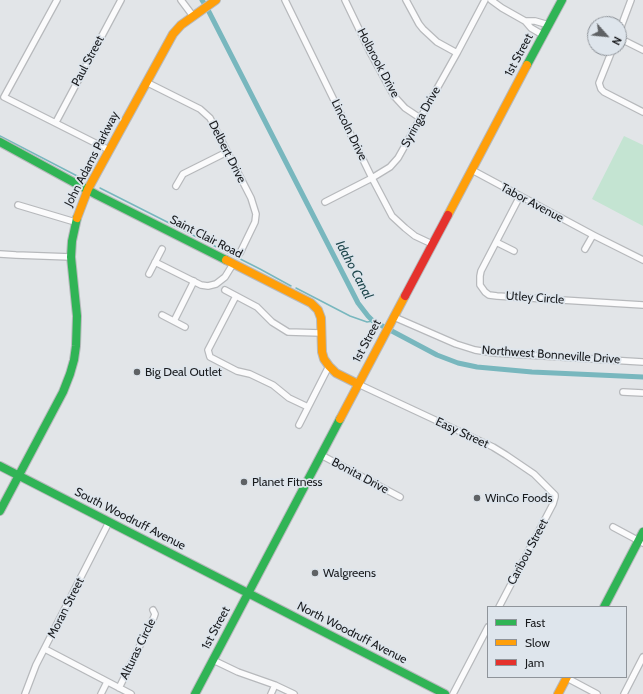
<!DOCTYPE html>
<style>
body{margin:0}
#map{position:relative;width:643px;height:694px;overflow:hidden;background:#e2e5e8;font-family:Cabin,sans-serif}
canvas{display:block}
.legend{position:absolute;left:487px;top:606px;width:140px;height:72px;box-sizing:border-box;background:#dee5ec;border:1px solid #8f949a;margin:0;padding:5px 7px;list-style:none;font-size:12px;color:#191b1e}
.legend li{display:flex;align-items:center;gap:8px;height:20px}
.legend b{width:20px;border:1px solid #8f949a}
.north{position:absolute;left:587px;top:16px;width:40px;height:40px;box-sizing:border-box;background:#dee5ec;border:1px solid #8f949a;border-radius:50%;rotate:117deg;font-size:11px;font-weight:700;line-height:16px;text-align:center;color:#191b1e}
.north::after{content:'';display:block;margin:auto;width:14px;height:18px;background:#5f6265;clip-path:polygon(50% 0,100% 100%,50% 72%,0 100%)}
</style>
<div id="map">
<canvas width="643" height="694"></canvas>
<ul class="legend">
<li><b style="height:5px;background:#30b455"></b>Fast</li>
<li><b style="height:5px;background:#ff9f0a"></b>Slow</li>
<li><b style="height:5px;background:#e5322d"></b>Jam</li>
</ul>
<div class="north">N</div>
</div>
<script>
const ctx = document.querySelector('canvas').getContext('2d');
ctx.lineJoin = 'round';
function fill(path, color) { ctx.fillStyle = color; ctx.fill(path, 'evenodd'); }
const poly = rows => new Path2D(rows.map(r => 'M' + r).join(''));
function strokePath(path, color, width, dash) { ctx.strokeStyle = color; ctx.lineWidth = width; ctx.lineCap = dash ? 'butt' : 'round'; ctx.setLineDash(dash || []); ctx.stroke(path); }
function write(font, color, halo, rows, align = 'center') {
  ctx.font = font + ' Cabin,sans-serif'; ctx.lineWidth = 3.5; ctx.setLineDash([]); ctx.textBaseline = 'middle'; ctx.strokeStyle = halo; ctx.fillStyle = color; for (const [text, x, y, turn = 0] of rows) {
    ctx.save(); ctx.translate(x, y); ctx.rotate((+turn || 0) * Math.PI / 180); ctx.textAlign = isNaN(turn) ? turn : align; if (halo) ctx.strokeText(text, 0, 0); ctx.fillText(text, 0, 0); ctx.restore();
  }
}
const green = poly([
 [624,136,643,145,643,226,592,199]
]);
const stream = poly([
 [0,136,83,179],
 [100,188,260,269,291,286],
 [296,288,350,316,367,322,373,321]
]);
const canal = poly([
 [202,0,206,6,358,303,368,316,373,321,437,355,458,363,477,367,532,372,643,377]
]);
const street = poly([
 [57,0,4,97,109,150],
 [181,0,193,16],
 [285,0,372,178,392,216,405,228,415,236,432,244],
 [345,0,370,52,394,96,405,108,420,118],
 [406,0,419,24,423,29,437,42,457,53],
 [491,0,502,8,525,21,531,28,543,35],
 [525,21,535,21,549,25],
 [619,32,631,0],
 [619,38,643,50],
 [613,48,599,83,601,89,604,92,643,112],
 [146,82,200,109,210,118,251,198,256,214,255,222,240,253],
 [56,122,121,0],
 [472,170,593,235,643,260],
 [176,186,183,174,227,152],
 [520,196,481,271,480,276,480,285,485,292,489,295,497,296,643,305],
 [325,202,372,178,390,167,398,158,457,53,485,0],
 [18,205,75,222],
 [496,242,514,251],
 [585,249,593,235],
 [0,254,16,255,71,257],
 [155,262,201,285,208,286,216,284,225,277,233,264],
 [149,274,162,249],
 [225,290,257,307,272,322,288,332,321,333],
 [236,296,208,350,210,357,237,371,250,374,273,385,289,398,308,407],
 [162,315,185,327],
 [394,317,456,344,475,350,494,353,643,362],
 [174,321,194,281],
 [358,384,493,447,506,455,534,474,555,495,555,497,553,504,499,607],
 [623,392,643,393],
 [299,425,329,366],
 [321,455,400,497],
 [613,527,643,543],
 [45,649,131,694],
 [213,660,238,672,275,685,294,694],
 [567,678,597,694],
 [119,688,154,617,155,614,153,610],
 [25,694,36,665,109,522],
 [101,694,107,682],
 [271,694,275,685],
 [453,694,488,627],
 [624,694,643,657]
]);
const fast = poly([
 [527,65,562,0],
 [0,142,97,195,226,260],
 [0,466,445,694],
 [0,511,63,392,70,374,74,360,76,346,77,316,71,257,72,241,77,218],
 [604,607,643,532],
 [195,694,340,419]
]);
const slow = poly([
 [448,215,527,65],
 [77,218,88,189,173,34,181,25,216,0],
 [226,260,311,303,318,310,321,318,322,352,324,359,329,366,336,373,358,384],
 [340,419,405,296],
 [558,694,567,677]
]);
const jam = poly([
 [405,296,448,215]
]);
const markers = [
 [137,372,4,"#5f6265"],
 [244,482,4,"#5f6265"],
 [477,498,4,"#5f6265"],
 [315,573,4,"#5f6265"]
];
const streetNames = [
 ["1st Street",519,55,-62],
 ["Paul Street",88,61,-62],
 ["Holbrook Drive",378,63,62],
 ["Syringa Drive",421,117,-61],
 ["Lincoln Drive",349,130,64],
 ["Delbert Drive",227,152,63],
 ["John Adams Parkway",92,159,-63],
 ["Tabor Avenue",532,203,28],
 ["Saint Clair Road",206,237,27],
 ["Utley Circle",535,298,4],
 ["1st Street",367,341,-62],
 ["Northwest Bonneville Drive",551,355,4],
 ["Easy Street",462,433,25],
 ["Bonita Drive",360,476,28],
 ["South Woodruff Avenue",130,519,27],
 ["Caribou Street",528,552,-62],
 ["Moran Street",66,608,-63],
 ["1st Street",216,628,-62],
 ["North Woodruff Avenue",352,633,27],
 ["Alturas Circle",138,649,-64]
];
const poiNames = [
 ["Big Deal Outlet",145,372],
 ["Planet Fitness",252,482],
 ["WinCo Foods",485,498],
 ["Walgreens",323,573]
];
const waterNames = [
 ["Idaho Canal",354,270,62]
];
fill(green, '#c4e4d2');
strokePath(stream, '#78b7be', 1.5);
strokePath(canal, '#78b7be', 5);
strokePath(street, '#b7b9bc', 8);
strokePath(fast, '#b7b9bc', 10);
strokePath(slow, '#b7b9bc', 10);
strokePath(jam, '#b7b9bc', 10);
strokePath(street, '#fbfbfc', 5.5);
strokePath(fast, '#30b455', 8);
strokePath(slow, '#ff9f0a', 8);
strokePath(jam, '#e5322d', 8);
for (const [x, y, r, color] of markers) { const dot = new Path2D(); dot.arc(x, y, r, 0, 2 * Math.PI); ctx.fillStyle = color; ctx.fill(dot); strokePath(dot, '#dee5ec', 1.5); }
write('12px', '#191b1e', '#dee5ec', streetNames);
write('12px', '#191b1e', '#dee5ec', poiNames, 'left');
write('italic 13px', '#20484d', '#dee5ec', waterNames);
</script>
